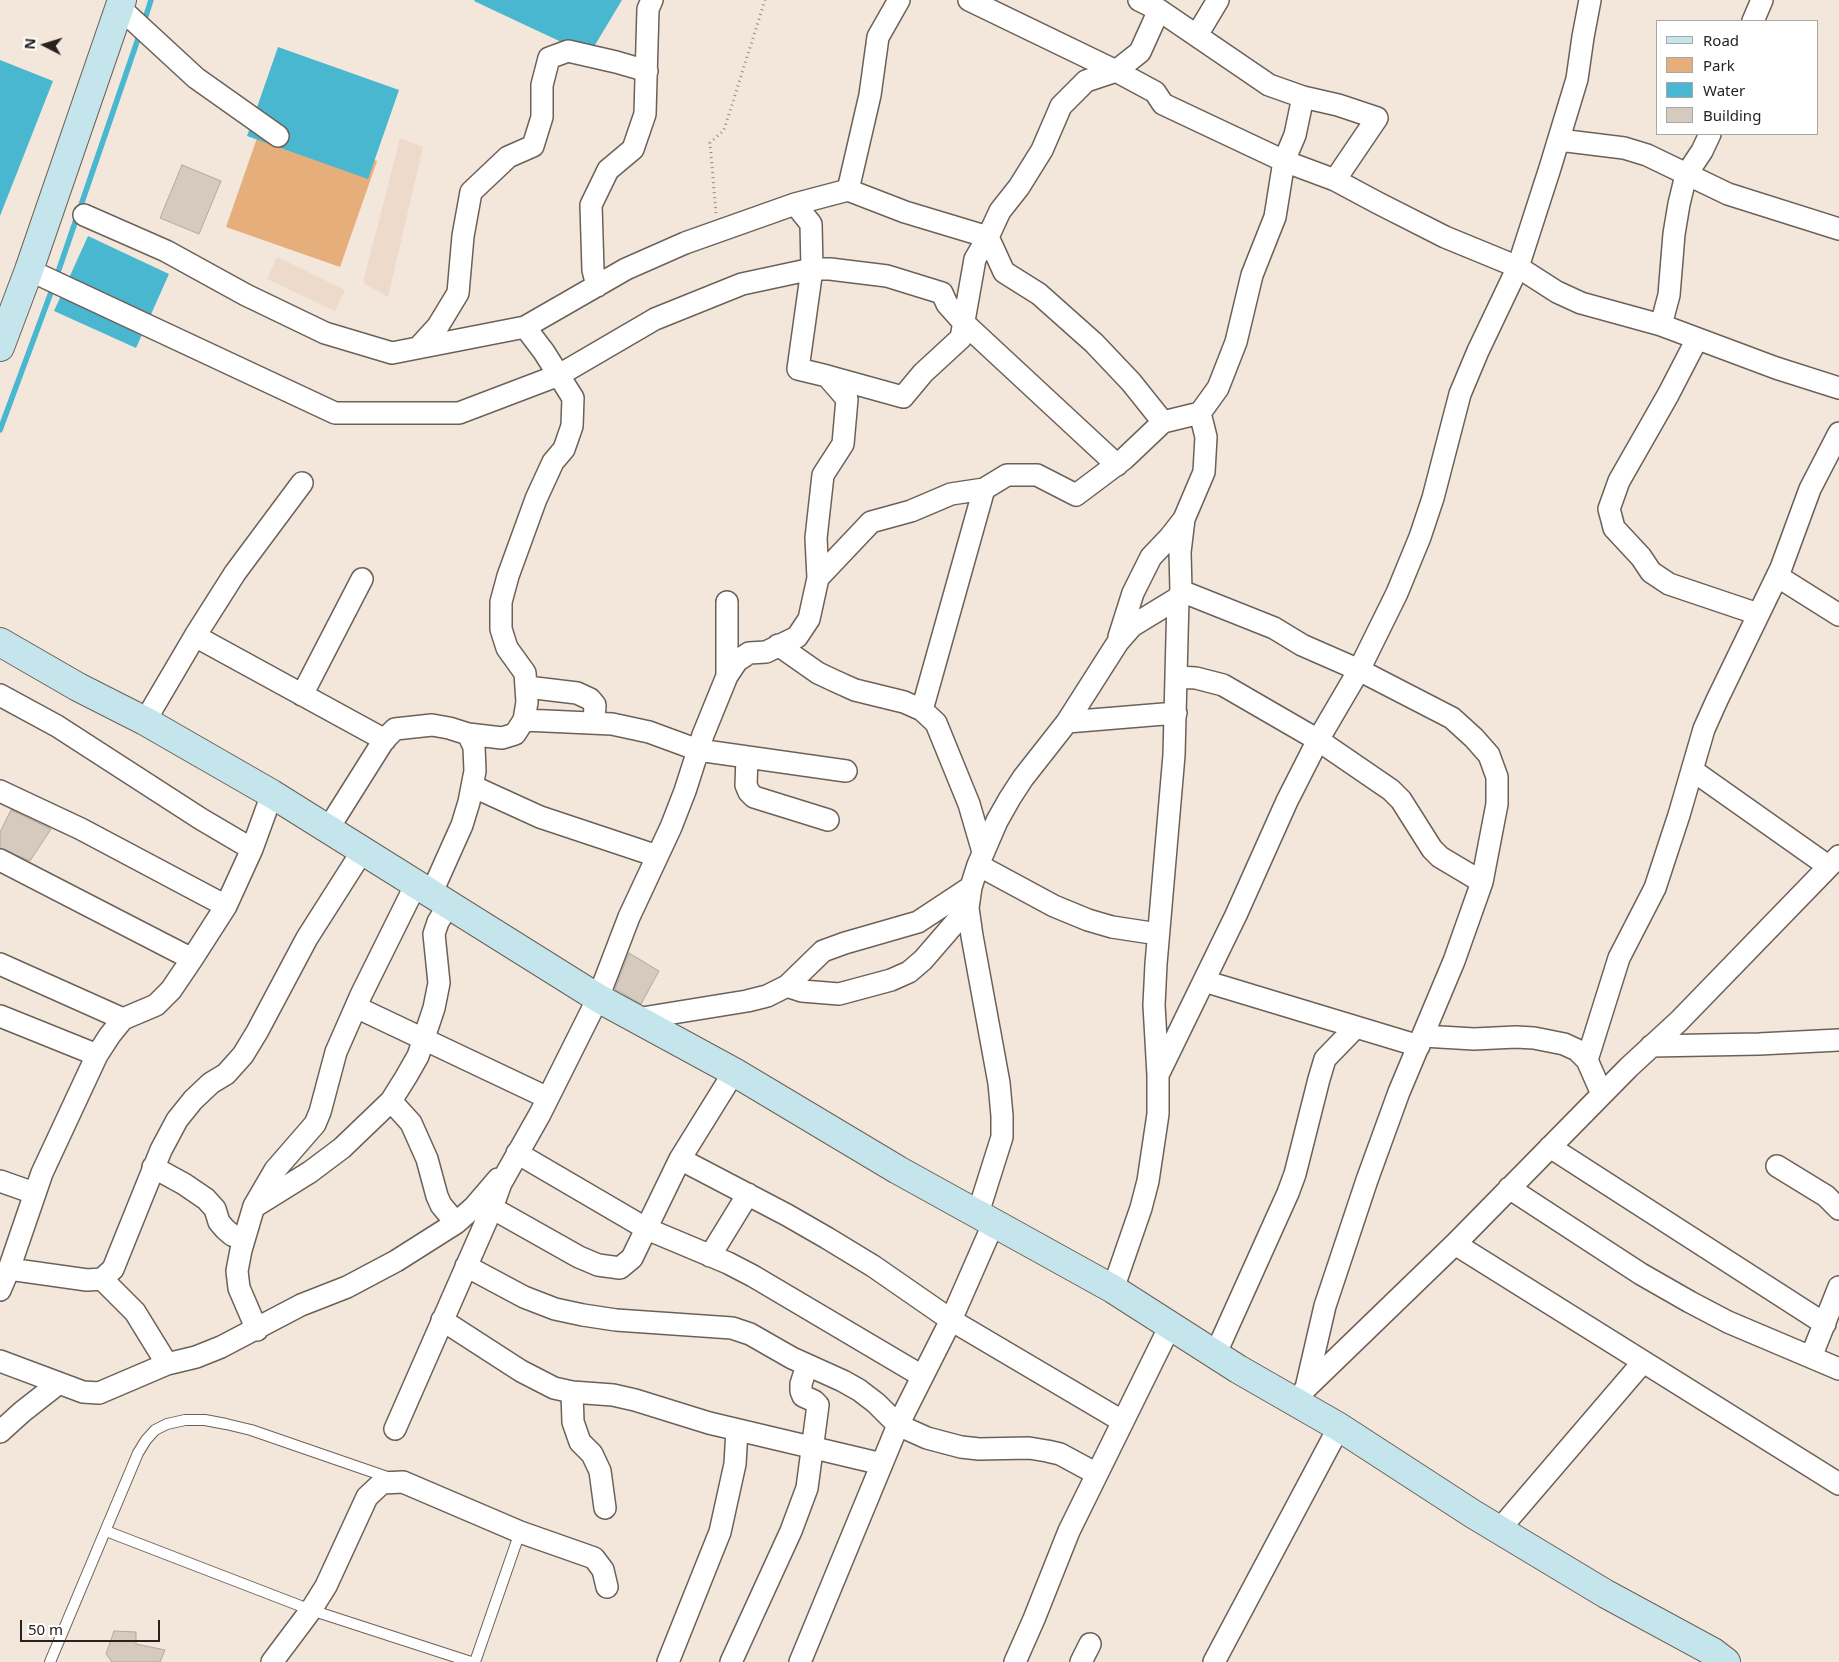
<!DOCTYPE html>
<style>
body{margin:0}
#map{position:relative;width:1839px;height:1662px;overflow:hidden;background:#f3e6db;font-family:"Noto Sans",sans-serif}
canvas{display:block}
.legend{position:absolute;left:1656px;top:20px;width:162px;height:115px;box-sizing:border-box;background:#fff;border:1px solid #a9a7a5;margin:0;padding:6px 9px;list-style:none;font-size:15px;color:#27221e}
.legend li{display:flex;align-items:center;gap:10px;height:25px}
.legend b{width:25px;border:1px solid #a9a7a5}
.north{position:absolute;left:20px;top:20px;width:50px;height:50px;-webkit-text-stroke:4px #fff;paint-order:stroke;rotate:275deg;font-size:14px;font-weight:700;line-height:20px;text-align:center;color:#27221e}
.north::after{content:'';display:block;margin:auto;width:18px;height:22px;background:#27221e;clip-path:polygon(50% 0,100% 100%,50% 72%,0 100%)}
.scale{position:absolute;left:20px;top:1620px;width:140px;height:22px;box-sizing:border-box;border:2px solid #27221e;border-top:0;padding-left:6px;font-size:15px;line-height:18px;white-space:nowrap;color:#27221e;-webkit-text-stroke:4px #fff;paint-order:stroke}
</style>
<div id="map">
<canvas width="1839" height="1662"></canvas>
<ul class="legend">
<li><b style="height:6px;background:#c5e5ec"></b>Road</li>
<li><b style="height:14px;background:#e6ae7a"></b>Park</li>
<li><b style="height:14px;background:#4ab7d0"></b>Water</li>
<li><b style="height:14px;background:#d6c9be"></b>Building</li>
</ul>
<div class="north">N</div>
<div class="scale">50 m</div>
</div>
<script>
const ctx = document.querySelector('canvas').getContext('2d');
ctx.lineJoin = 'round';
function fill(path, color) { ctx.fillStyle = color; ctx.fill(path, 'evenodd'); }
const poly = rows => new Path2D(rows.map(r => 'M' + r).join(''));
function strokePath(path, color, width, dash) { ctx.strokeStyle = color; ctx.lineWidth = width; ctx.lineCap = dash ? 'butt' : 'round'; ctx.setLineDash(dash || []); ctx.stroke(path); }
const built = poly([
 [400,138,423,147,388,297,363,283],
 [277,257,345,290,335,311,267,279]
]);
const green = poly([
 [263,121,377,161,340,267,226,227]
]);
const water = poly([
 [475,0,622,0,589,55,474,1],
 [278,47,399,90,368,179,247,136],
 [0,60,53,81,0,216],
 [88,236,169,274,136,348,54,311]
]);
const stream = poly([
 [144,22,151,0],
 [56,278,140,33],
 [0,430,53,287]
]);
const building = poly([
 [182,165,221,181,199,234,160,218,182,165],
 [11,810,51,829,30,861,0,848,0,832,11,810],
 [629,953,659,971,641,1004,615,989,629,953],
 [114,1631,136,1632,136,1644,165,1650,160,1662,112,1662,106,1654,114,1631]
]);
const path = poly([
 [716,213,710,143,724,130,765,0]
]);
const service = poly([
 [106,1531,311,1610,471,1662],
 [50,1662,138,1453,146,1440,155,1430,167,1424,185,1420,205,1420,226,1424,251,1430,390,1478],
 [475,1662,520,1532]
]);
const minor = poly([
 [969,0,1116,71,1155,92,1163,104,1284,161,1335,180],
 [1139,0,1159,10,1269,85,1303,97,1338,105,1377,118,1335,180,1378,203,1445,237,1518,267,1557,292,1581,303,1661,325,1776,368,1839,388],
 [119,7,196,78,278,136],
 [1159,10,1140,52,1116,71,1086,81,1061,106,1042,150,1019,187,1000,211,988,237,1004,272,1039,294,1094,343,1131,382,1163,422,1200,413,1218,388,1236,342,1252,275,1275,217,1284,161,1295,135,1303,97],
 [1753,21,1762,0],
 [1197,35,1218,0],
 [1559,140,1624,148,1647,155,1728,194,1839,229],
 [84,215,166,251,246,295,325,333,392,353,525,327,626,269,685,243,795,204,848,190,870,95,878,37,899,0],
 [29,270,335,413,459,413,559,375,655,319,742,284,812,269,830,269,887,276,942,293,947,304,964,323,1117,465],
 [597,286,593,270,591,205,608,170,633,149,645,114,648,9,652,0],
 [1661,325,1669,295,1674,234,1679,204,1686,175,1702,151,1710,134],
 [1697,339,1668,395,1619,481,1609,509,1612,520,1614,528,1641,557,1651,572,1669,584,1758,614],
 [418,348,438,326,458,293,463,236,471,192,508,157,533,146,542,117,542,85,549,58,568,51,616,62,647,71],
 [827,376,903,397,923,373,961,338,975,259,988,237,905,212,848,190],
 [1777,576,1839,615],
 [818,578,871,522,911,511,951,494,984,489,1007,475,1037,475,1076,495,1124,459,1163,422],
 [1181,591,1274,628,1302,645,1359,670,1452,718,1474,738,1489,755,1497,777,1497,804,1482,882,1454,961,1399,1092,1367,1180,1325,1306,1306,1388],
 [727,602,727,676],
 [195,636,385,740],
 [1119,637,1133,593,1151,557,1170,537,1184,519],
 [778,645,818,673,835,681,855,690,904,702,922,710,936,723,969,804,983,852],
 [1177,677,1196,678,1223,685,1318,740,1391,790,1401,800,1432,849,1440,857,1482,882],
 [527,687,577,693,590,699,595,705,594,723],
 [0,695,57,726,201,819,252,849],
 [302,695,362,579],
 [922,710,984,489],
 [524,720,612,724,649,732,698,750,846,771],
 [145,721,195,636,235,573,302,483],
 [1067,722,1176,713],
 [468,734,502,738,515,734,524,720,527,702,525,673,507,648,501,629,501,602,508,576,536,499,553,462,564,449,572,426,573,398,544,352,525,327],
 [747,757,746,785,749,792,754,797,828,820],
 [1692,770,1828,866],
 [472,786,540,817,657,856],
 [0,791,81,829,226,906],
 [328,829,384,740,395,729,432,725,449,728,468,734,474,747,475,771,469,802,462,825,432,892],
 [0,860,192,959],
 [978,865,1054,906,1088,920,1112,927,1158,934],
 [0,964,123,1019],
 [1204,981,1419,1046],
 [787,986,802,991,839,994,891,980,909,972,923,960,968,908],
 [356,1007,548,1098],
 [0,1016,97,1055],
 [636,1019,747,1001,767,996,787,986,823,951,845,943,918,922,971,887],
 [1423,1036,1474,1039,1516,1037,1534,1038,1564,1044,1577,1050,1587,1060,1602,1094],
 [1651,1046,1759,1044,1839,1040],
 [1587,1060,1619,958,1655,888,1679,815,1704,729,1717,700,1781,568,1810,489,1839,433],
 [1158,1075,1236,915,1287,801,1318,740,1359,670,1397,593,1420,537,1433,498,1460,394,1478,351,1518,267,1550,168,1577,79,1583,37,1590,0],
 [391,1101,411,1123,427,1159,437,1196,441,1205,456,1223],
 [1550,1147,1825,1324],
 [517,1153,647,1229,728,1263,753,1276,922,1376],
 [680,1159,787,1215,827,1238,873,1266,951,1320,1122,1421],
 [1777,1166,1826,1196,1839,1209],
 [153,1167,184,1184,206,1199,215,1209,219,1222,225,1229,232,1235,244,1239],
 [0,1181,34,1193],
 [1509,1188,1641,1274,1690,1302,1728,1322,1839,1369],
 [257,1205,310,1172,342,1148,391,1101,406,1077,418,1056,434,1008,439,983,434,934,438,922,449,904],
 [492,1208,579,1257,598,1265,620,1268,632,1258,680,1159,734,1072],
 [978,1213,1002,1137,1002,1116,999,1083,972,936,968,908,971,887,978,865,997,821,1010,798,1023,778,1067,722,1118,642,1132,626,1178,598,1181,591,1180,552,1184,519,1204,472,1206,437,1200,413],
 [1455,1244,1839,1484],
 [710,1256,748,1194],
 [466,1266,524,1297,555,1309,583,1315,616,1320,732,1328,750,1334,792,1358,843,1381,859,1390,876,1403,898,1425,927,1438,961,1447,979,1449,1029,1448,1047,1451,1060,1454,1097,1474],
 [9,1269,87,1280,102,1279,113,1269,161,1150,177,1120,193,1100,211,1083,226,1074,243,1055,257,1032,307,938,363,850],
 [102,1279,135,1312,167,1364],
 [1113,1289,1141,1208,1148,1181,1158,1114,1158,1075,1154,1005,1156,964,1174,755,1178,598],
 [0,1290,9,1269,42,1173,97,1055,110,1035,123,1019,156,1005,171,990,192,959,226,906,252,849,272,794],
 [442,1320,521,1371,554,1388,572,1392,613,1395,635,1400,709,1423,882,1464],
 [257,1330,239,1288,237,1271,241,1250,254,1206,275,1170,315,1124,320,1112,336,1052,361,995,416,884],
 [1215,1355,1288,1193,1295,1174,1319,1079,1325,1059,1356,1027],
 [1811,1357,1839,1287],
 [0,1361,83,1392,99,1393,167,1364,196,1357,221,1347,301,1305,347,1287,396,1261,456,1223,474,1207,498,1179],
 [1305,1389,1455,1244,1629,1067,1679,1021,1839,856],
 [572,1392,573,1422,580,1442,592,1454,600,1471,605,1508],
 [395,1429,492,1208,501,1183,540,1114,598,998,629,917,671,827,685,791,703,735,727,676,737,661,749,653,766,652,797,637,809,619,818,578,816,538,823,475,843,444,847,399,827,376,798,369,812,269,811,224,795,204],
 [0,1432,22,1412,59,1383],
 [1499,1530,1643,1362],
 [272,1662,311,1610,326,1586,367,1497,382,1483,403,1482,520,1532,594,1558,603,1570,607,1587],
 [668,1662,720,1532,735,1464,737,1430],
 [731,1662,791,1531,807,1488,818,1405,814,1401,803,1396,801,1391,801,1384,807,1365],
 [800,1662,898,1425,951,1320,994,1222],
 [1015,1662,1034,1619,1069,1531,1170,1326],
 [1081,1662,1090,1644],
 [1214,1662,1339,1427]
]);
const secondary = poly([
 [0,347,29,270,122,0],
 [0,642,78,687,145,721,272,794,598,998,734,1072,898,1170,1113,1289,1238,1369,1339,1427,1473,1514,1606,1594,1713,1652,1726,1662]
]);
fill(built, '#eddaca');
fill(green, '#e6ae7a');
fill(water, '#4ab7d0');
strokePath(stream, '#4ab7d0', 5.5);
fill(building, '#d6c9be');
strokePath(building, '#b4a89e', 1);
strokePath(service, '#6c6158', 12);
strokePath(minor, '#6c6158', 24);
strokePath(secondary, '#6c6158', 30);
strokePath(path, '#948b83', 3, [1, 4]);
strokePath(service, '#fff', 10);
strokePath(minor, '#fff', 21);
strokePath(secondary, '#c5e5ec', 28);
</script>
